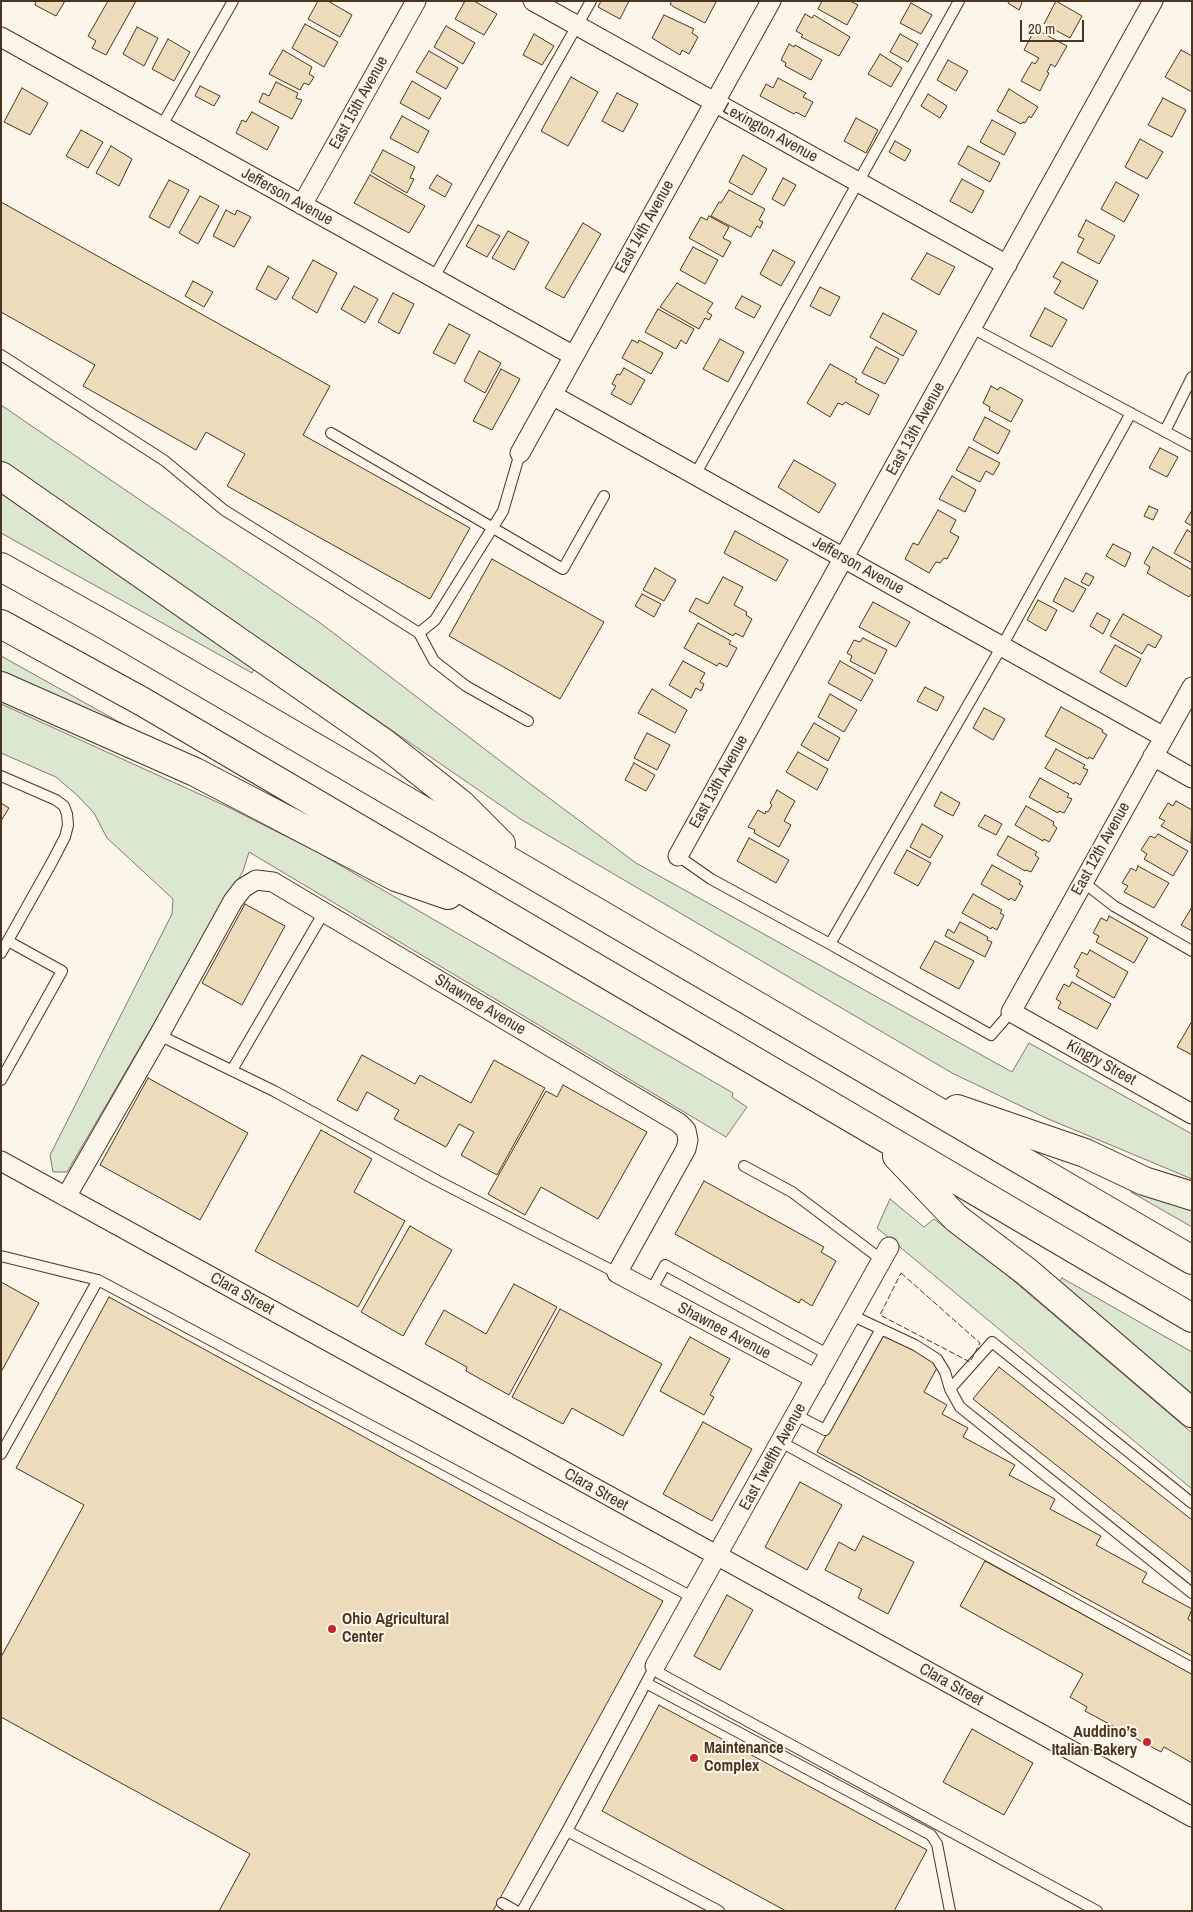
<!DOCTYPE html>
<meta charset="utf-8">
<style>
body{margin:0}
#map{position:relative;width:1193px;height:1912px;overflow:hidden;background:#fbf6e9;font-family:"Archivo Narrow",sans-serif}
canvas{display:block}
.frame{position:absolute;inset:0;border:2px solid #4a3520;pointer-events:none}
.scale{position:absolute;left:1020px;top:20px;width:64px;height:22px;box-sizing:border-box;border:2px solid #4a3520;border-top:0;padding-left:6px;font-size:15px;line-height:18px;white-space:nowrap;color:#4a3520;-webkit-text-stroke:4px #fbf6e9;paint-order:stroke}
</style>
<div id="map">
<canvas width="1193" height="1912"></canvas>
<div class="frame"></div>
<div class="scale">20 m</div>
</div>
<script>
const ctx = document.querySelector('canvas').getContext('2d');
ctx.lineJoin = 'round';
function fill(path, color) { ctx.fillStyle = color; ctx.fill(path, 'evenodd'); }
const poly = rows => new Path2D(rows.map(r => 'M' + r).join(''));
function strokePath(path, color, width, dash) { ctx.strokeStyle = color; ctx.lineWidth = width; ctx.lineCap = dash ? 'butt' : 'round'; ctx.setLineDash(dash || []); ctx.stroke(path); }
function write(font, color, halo, rows, align = 'center') {
  ctx.font = font + ' "Archivo Narrow",sans-serif'; ctx.lineWidth = 4; ctx.setLineDash([]); ctx.textBaseline = 'middle'; ctx.strokeStyle = halo; ctx.fillStyle = color; for (const [text, x, y, turn = 0] of rows) {
    ctx.save(); ctx.translate(x, y); ctx.rotate((+turn || 0) * Math.PI / 180); ctx.textAlign = isNaN(turn) ? turn : align; if (halo) ctx.strokeText(text, 0, 0); ctx.fillText(text, 0, 0); ctx.restore();
  }
}
const green = poly([
 [1,405,323,625,525,780,636,863,1012,1072,1029,1043,1192,1134,1192,1179,1046,1118,952,1073,522,820,1,461,1,405],
 [1,493,254,669,252,673,1,533,1,493],
 [1,656,155,742,1,674,1,656],
 [1,704,228,807,319,853,733,1093,732,1097,747,1107,726,1137,249,852,243,871,67,1172,53,1172,50,1155,172,914,173,899,107,838,94,813,78,796,56,777,1,753,1,704],
 [1134,1185,1192,1209,1192,1227,1131,1192,1134,1185],
 [890,1199,924,1227,934,1219,1008,1276,1192,1433,1192,1489,877,1228,890,1199],
 [1062,1278,1192,1352,1192,1396,1059,1282,1062,1278]
]);
const building = poly([
 [36,1,65,1,56,16,35,5,36,1],
 [108,1,136,1,106,55,92,48,96,41,88,36,108,1],
 [318,1,328,1,352,15,340,37,308,19,318,1],
 [465,1,474,1,497,14,484,35,455,19,465,1],
 [601,1,629,1,620,19,598,7,601,1],
 [672,1,715,1,716,2,705,23,674,7,670,4,672,1],
 [822,1,850,1,858,5,847,25,818,9,822,1],
 [1009,1,1020,1,1022,3,1019,10,1008,3,1009,1],
 [1056,1,1082,16,1070,38,1044,24,1056,1],
 [911,3,932,15,921,34,900,23,911,3],
 [805,14,812,18,814,15,850,37,839,56,801,37,803,35,796,31,805,14],
 [664,15,694,29,692,33,698,37,689,54,682,50,680,55,652,38,664,15],
 [305,24,338,42,324,67,292,48,305,24],
 [446,26,475,43,463,64,434,47,446,26],
 [137,27,158,38,144,66,123,54,137,27],
 [1035,29,1067,46,1055,67,1051,64,1047,72,1049,73,1040,91,1021,81,1032,62,1035,64,1039,58,1024,50,1035,29],
 [534,34,554,46,542,65,523,55,534,34],
 [900,34,918,44,908,62,890,52,900,34],
 [168,39,190,52,174,81,152,69,168,39],
 [789,44,794,47,795,45,822,60,811,80,785,66,786,63,781,60,789,44],
 [283,50,312,67,309,74,314,77,309,85,304,83,300,90,269,74,283,50],
 [1181,50,1192,56,1192,92,1165,77,1181,50],
 [429,51,458,68,446,89,416,72,429,51],
 [880,54,902,68,891,87,868,74,880,54],
 [948,60,968,71,956,91,937,80,948,60],
 [571,77,598,92,568,146,541,131,571,77],
 [778,78,806,93,803,97,813,102,805,117,796,112,794,114,760,96,766,84,773,88,778,78],
 [412,81,441,98,429,119,400,103,412,81],
 [276,82,298,93,296,98,302,100,292,119,259,102,263,93,269,96,276,82],
 [200,86,220,96,214,106,195,96,200,86],
 [22,88,48,103,30,135,4,122,22,88],
 [1009,89,1038,107,1031,118,1029,116,1025,123,1023,122,1021,124,997,111,1009,89],
 [617,93,638,104,623,132,602,121,617,93],
 [928,94,947,106,940,118,921,106,928,94],
 [1163,98,1186,110,1172,137,1148,125,1163,98],
 [252,112,279,127,267,150,236,133,242,120,246,122,252,112],
 [402,116,429,131,418,153,390,138,402,116],
 [856,118,878,130,866,153,844,141,856,118],
 [992,120,1016,133,1004,155,980,142,992,120],
 [81,130,103,142,88,168,66,156,81,130],
 [1140,139,1163,152,1147,179,1125,167,1140,139],
 [895,141,911,150,905,161,889,152,895,141],
 [111,146,132,159,119,186,96,173,111,146],
 [968,146,1000,163,990,182,958,164,968,146],
 [383,150,415,167,410,178,414,179,407,193,371,172,383,150],
 [743,155,767,169,752,195,729,182,743,155],
 [370,175,425,206,409,233,354,203,370,175],
 [437,175,452,184,445,197,429,188,437,175],
 [783,178,796,185,784,206,772,199,783,178],
 [962,179,984,191,972,213,950,201,962,179],
 [169,180,189,190,169,228,149,217,169,180],
 [1116,182,1139,195,1124,222,1101,209,1116,182],
 [729,190,765,209,759,220,763,222,760,228,757,226,751,237,711,216,719,202,721,203,729,190],
 [200,196,219,206,198,244,179,233,200,196],
 [1,202,330,386,303,435,470,528,430,599,227,486,245,454,206,432,196,450,83,386,95,365,1,312,1,202],
 [226,210,235,215,237,210,251,217,234,247,213,236,226,210],
 [709,216,729,227,723,238,731,242,723,257,689,238,701,217,707,220,709,216],
 [1086,220,1115,236,1099,264,1077,252,1084,239,1078,236,1086,220],
 [583,223,601,234,564,298,545,288,583,223],
 [478,225,500,236,487,257,466,246,478,225],
 [508,231,529,242,514,270,492,258,508,231],
 [693,247,718,260,705,284,680,270,693,247],
 [773,250,795,262,781,286,760,274,773,250],
 [927,253,955,267,939,295,911,279,927,253],
 [313,260,337,273,317,313,292,298,313,260],
 [1062,262,1098,281,1083,309,1054,293,1061,281,1053,277,1062,262],
 [268,266,289,278,276,300,256,289,268,266],
 [193,281,213,292,204,307,185,296,193,281],
 [677,283,713,303,707,312,712,315,709,320,705,318,699,329,660,307,677,283],
 [354,286,378,299,365,323,341,309,354,286],
 [820,287,840,297,830,316,810,306,820,287],
 [393,293,414,304,399,334,378,322,393,293],
 [742,296,761,306,754,318,735,308,742,296],
 [1045,308,1067,320,1052,347,1030,336,1045,308],
 [658,309,694,329,686,344,681,340,676,349,645,332,658,309],
 [883,313,917,331,903,356,870,337,883,313],
 [449,324,470,335,455,364,433,353,449,324],
 [720,339,744,352,728,382,703,369,720,339],
 [632,340,638,343,639,340,663,353,651,374,622,358,632,340],
 [876,347,899,359,885,384,862,373,876,347],
 [479,351,501,363,485,393,464,381,479,351],
 [830,364,857,379,855,382,879,395,869,415,845,402,843,405,838,403,830,417,807,403,830,364],
 [624,368,645,380,631,405,611,394,616,386,612,384,617,374,620,375,624,368],
 [501,369,520,379,492,430,473,421,501,369],
 [991,386,998,390,1000,387,1023,400,1011,422,989,410,990,407,983,403,991,386],
 [985,417,1010,431,998,454,973,440,985,417],
 [969,447,1000,463,993,475,986,471,980,482,956,470,969,447],
 [1160,448,1178,457,1167,477,1149,468,1160,448],
 [794,460,836,484,819,513,778,487,794,460],
 [952,476,976,490,965,512,939,499,952,476],
 [1149,506,1158,510,1153,520,1144,516,1149,506],
 [938,510,956,520,950,532,959,537,947,559,944,558,940,563,936,562,929,573,905,559,913,543,918,545,938,510],
 [1192,510,1192,526,1185,522,1192,510],
 [1187,530,1192,533,1192,563,1174,553,1187,530],
 [735,531,788,560,776,581,724,553,735,531],
 [1113,544,1131,553,1125,567,1106,556,1113,544],
 [1153,547,1192,570,1192,593,1189,597,1147,573,1150,567,1144,563,1153,547],
 [492,559,604,622,560,699,449,636,492,559],
 [655,568,676,580,664,601,643,590,655,568],
 [1086,573,1094,577,1089,586,1081,582,1086,573],
 [723,577,743,587,734,605,747,612,746,615,752,619,743,637,735,633,733,636,689,611,696,598,708,604,723,577],
 [1065,578,1086,589,1073,612,1053,601,1065,578],
 [642,594,661,604,654,617,635,606,642,594],
 [1038,600,1057,610,1046,631,1027,620,1038,600],
 [873,602,910,622,896,647,859,627,873,602],
 [1097,613,1110,620,1103,634,1090,626,1097,613],
 [1123,614,1162,636,1155,648,1148,644,1142,654,1110,636,1123,614],
 [698,623,731,641,729,644,737,648,727,667,719,663,717,666,684,648,698,623],
 [863,638,887,650,875,674,850,661,852,656,847,653,854,640,860,642,863,638],
 [1115,645,1141,659,1126,687,1100,672,1115,645],
 [683,661,705,673,700,682,704,684,701,691,696,688,691,698,669,685,683,661],
 [840,661,873,680,861,701,828,683,840,661],
 [925,687,944,697,937,711,917,701,925,687],
 [652,689,687,710,675,733,638,713,652,689],
 [830,694,857,710,844,732,818,717,830,694],
 [1061,707,1103,730,1102,732,1107,735,1093,759,1089,757,1088,759,1045,736,1061,707],
 [984,708,1005,719,993,740,973,728,984,708],
 [814,723,840,738,828,761,801,745,814,723],
 [647,733,670,745,657,770,634,758,647,733],
 [1056,749,1085,765,1083,768,1088,770,1080,785,1075,782,1074,784,1045,768,1056,749],
 [798,752,828,769,817,790,786,772,798,752],
 [634,763,655,775,646,791,625,780,634,763],
 [1040,778,1069,794,1067,797,1072,799,1064,813,1059,811,1058,813,1029,797,1040,778],
 [777,790,795,801,784,821,791,825,779,847,754,833,755,830,748,827,758,810,765,814,766,811,768,812,772,805,770,803,777,790],
 [941,792,960,803,953,816,934,806,941,792],
 [1176,801,1192,810,1191,843,1161,826,1165,821,1159,818,1168,803,1173,806,1176,801],
 [1,803,9,808,1,821,1,803],
 [1026,806,1054,822,1053,825,1057,828,1049,842,1044,839,1043,841,1015,825,1026,806],
 [985,815,1002,824,996,835,978,826,985,815],
 [922,824,943,836,930,858,910,847,922,824],
 [1158,834,1188,851,1173,876,1144,859,1147,854,1141,850,1150,836,1155,838,1158,834],
 [1008,836,1037,852,1035,855,1039,858,1031,872,1026,870,1025,871,997,855,1008,836],
 [749,838,789,860,776,883,737,861,749,838],
 [907,850,931,863,918,886,894,873,907,850],
 [992,865,1021,881,1019,884,1023,886,1015,901,1011,898,1009,900,981,884,992,865],
 [1138,866,1169,883,1154,908,1124,892,1128,886,1122,883,1131,868,1136,871,1138,866],
 [973,894,1002,910,1000,913,1004,915,997,930,992,927,991,929,962,913,973,894],
 [245,904,285,926,242,1005,202,983,245,904],
 [1192,907,1192,931,1181,925,1192,907],
 [1109,916,1148,938,1134,963,1096,942,1099,936,1093,933,1101,918,1107,921,1109,916],
 [960,922,988,937,987,940,992,942,985,957,945,936,948,929,954,933,960,922],
 [935,941,974,961,959,989,920,968,935,941],
 [1090,950,1128,972,1114,998,1076,976,1079,970,1074,967,1082,952,1087,955,1090,950],
 [1072,982,1111,1004,1097,1029,1058,1008,1061,1002,1056,999,1064,984,1069,987,1072,982],
 [1192,1021,1192,1055,1177,1047,1192,1021],
 [362,1055,415,1084,420,1075,471,1103,494,1060,545,1088,497,1175,461,1155,474,1132,459,1124,446,1147,394,1119,399,1110,367,1092,357,1111,337,1100,362,1055],
 [148,1078,248,1133,200,1220,100,1165,148,1078],
 [563,1085,647,1132,598,1219,541,1187,525,1215,488,1194,546,1091,557,1097,563,1085],
 [321,1130,372,1159,354,1192,405,1221,358,1307,255,1251,321,1130],
 [704,1181,824,1247,821,1252,836,1261,812,1306,801,1299,799,1303,675,1234,704,1181],
 [410,1226,452,1250,403,1336,361,1312,410,1226],
 [1,1282,39,1303,1,1372,1,1282],
 [514,1284,557,1307,509,1395,466,1371,467,1367,425,1344,444,1310,486,1334,514,1284],
 [109,1297,663,1601,493,1911,219,1911,250,1854,1,1717,1,1657,84,1505,16,1468,109,1297],
 [560,1309,662,1364,623,1436,572,1408,563,1424,512,1397,560,1309],
 [881,1333,939,1364,924,1392,947,1405,942,1414,968,1428,963,1437,1015,1465,1009,1475,1055,1499,1050,1509,1101,1536,1096,1545,1147,1573,1142,1582,1192,1609,1188,1619,1192,1622,1192,1656,817,1452,881,1333],
 [690,1337,730,1359,710,1395,714,1397,704,1415,660,1391,690,1337],
 [999,1367,1192,1520,1192,1573,973,1399,999,1367],
 [703,1422,752,1449,712,1521,663,1494,703,1422],
 [800,1482,842,1505,807,1570,765,1547,800,1482],
 [863,1536,914,1562,888,1614,858,1598,862,1589,825,1570,839,1542,855,1551,863,1536],
 [985,1561,1192,1674,1192,1763,1164,1747,1161,1752,1085,1711,1087,1707,1070,1697,1083,1674,960,1606,985,1561],
 [727,1595,753,1610,720,1670,694,1656,727,1595],
 [659,1705,927,1850,894,1911,786,1911,602,1811,659,1705],
 [972,1729,1033,1763,1004,1815,943,1782,972,1729]
]);
const service = poly([
 [161,127,233,1],
 [433,279,591,1],
 [972,328,1192,446],
 [1,355,165,461,224,510,419,633,435,620,503,511,520,453],
 [1165,431,1192,377],
 [331,433,563,569,604,496],
 [695,475,959,1],
 [419,633,434,661,466,686,528,721],
 [1,776,56,800,64,806,67,814,68,825,65,837,52,862,1,953],
 [678,856,711,879,830,944,991,1035,1011,1012],
 [1083,882,1114,906,1192,951],
 [830,944,1002,646,1131,413],
 [159,1035,274,1091,436,1180,617,1273],
 [232,1070,324,912],
 [1,1080,62,971,8,941],
 [744,1166,792,1192,882,1260],
 [1,1256,98,1280,694,1598],
 [651,1291,665,1265,829,1355],
 [851,1315,915,1345,937,1359,945,1372,950,1389,960,1407,1192,1593],
 [950,1389,992,1342,1192,1503],
 [796,1415,825,1430,881,1329],
 [781,1442,1192,1668],
 [1,1454,98,1280],
 [655,1666,659,1673,1097,1911],
 [646,1683,931,1835,937,1844,950,1911],
 [567,1831,719,1911],
 [502,1903,516,1911],
 [522,1911,567,1831,655,1666]
]);
const minor = poly([
 [533,1,1007,265],
 [1,37,574,356],
 [302,205,416,1],
 [552,395,1164,737],
 [520,453,771,1],
 [1192,687,1011,1012,1192,1114],
 [1153,756,1192,778],
 [678,856,1153,1],
 [1,1161,1192,1817],
 [66,1197,159,1035,233,901,243,888,256,880,273,882,679,1123,686,1130,688,1140,686,1149,617,1273,816,1379],
 [655,1666,889,1247]
]);
const motorway = poly([
 [1,476,384,743,462,805,501,844],
 [1,567,107,626,1192,1260],
 [1,624,143,702,1192,1318],
 [1,686,195,772,396,877,448,895],
 [957,1109,1085,1153,1144,1181,1192,1196],
 [897,1156,956,1218,1027,1272,1192,1413]
]);
const fence = poly([
 [901,1273,980,1343,970,1362,880,1315,901,1273]
]);
const markers = [
 [332,1629,5,"#c62828"],
 [1147,1742,5,"#c62828"],
 [694,1758,5,"#c62828"]
];
const streetNames = [
 ["East 15th Avenue",359,103,-61],
 ["Lexington Avenue",770,133,29],
 ["Jefferson Avenue",287,197,29],
 ["East 14th Avenue",645,227,-61],
 ["East 13th Avenue",916,429,-61],
 ["Jefferson Avenue",858,566,29],
 ["East 13th Avenue",719,782,-61],
 ["East 12th Avenue",1101,849,-61],
 ["Shawnee Avenue",480,1005,31],
 ["Kingry Street",1101,1063,29],
 ["Clara Street",242,1294,29],
 ["Shawnee Avenue",724,1331,28],
 ["East Twelfth Avenue",773,1457,-61],
 ["Clara Street",596,1490,29],
 ["Clara Street",951,1685,29]
];
const poiNames = [
 ["Ohio Agricultural",342,1620],
 ["Center",342,1638],
 ["Auddino’s",1137,1733,"right"],
 ["Italian Bakery",1137,1751,"right"],
 ["Maintenance",704,1749],
 ["Complex",704,1767]
];
fill(green, '#dce7d0');
strokePath(green, '#887966', 1);
fill(building, '#ecdcbc');
strokePath(building, '#4a3520', 1);
strokePath(service, '#4a3520', 12);
strokePath(minor, '#4a3520', 21);
strokePath(motorway, '#4a3520', 30);
strokePath(service, '#fbf6e9', 10);
strokePath(minor, '#fbf6e9', 19);
strokePath(motorway, '#fbf6e9', 28);
strokePath(fence, '#4a3520', 1, [6, 2.5]);
for (const [x, y, r, color] of markers) { const dot = new Path2D(); dot.arc(x, y, r, 0, 2 * Math.PI); ctx.fillStyle = color; ctx.fill(dot); strokePath(dot, '#fbf6e9', 2); }
write('16px', '#4a3520', '#fbf6e9', streetNames);
write('bold 16px', '#4a3520', '#fbf6e9', poiNames, 'left');
</script>
